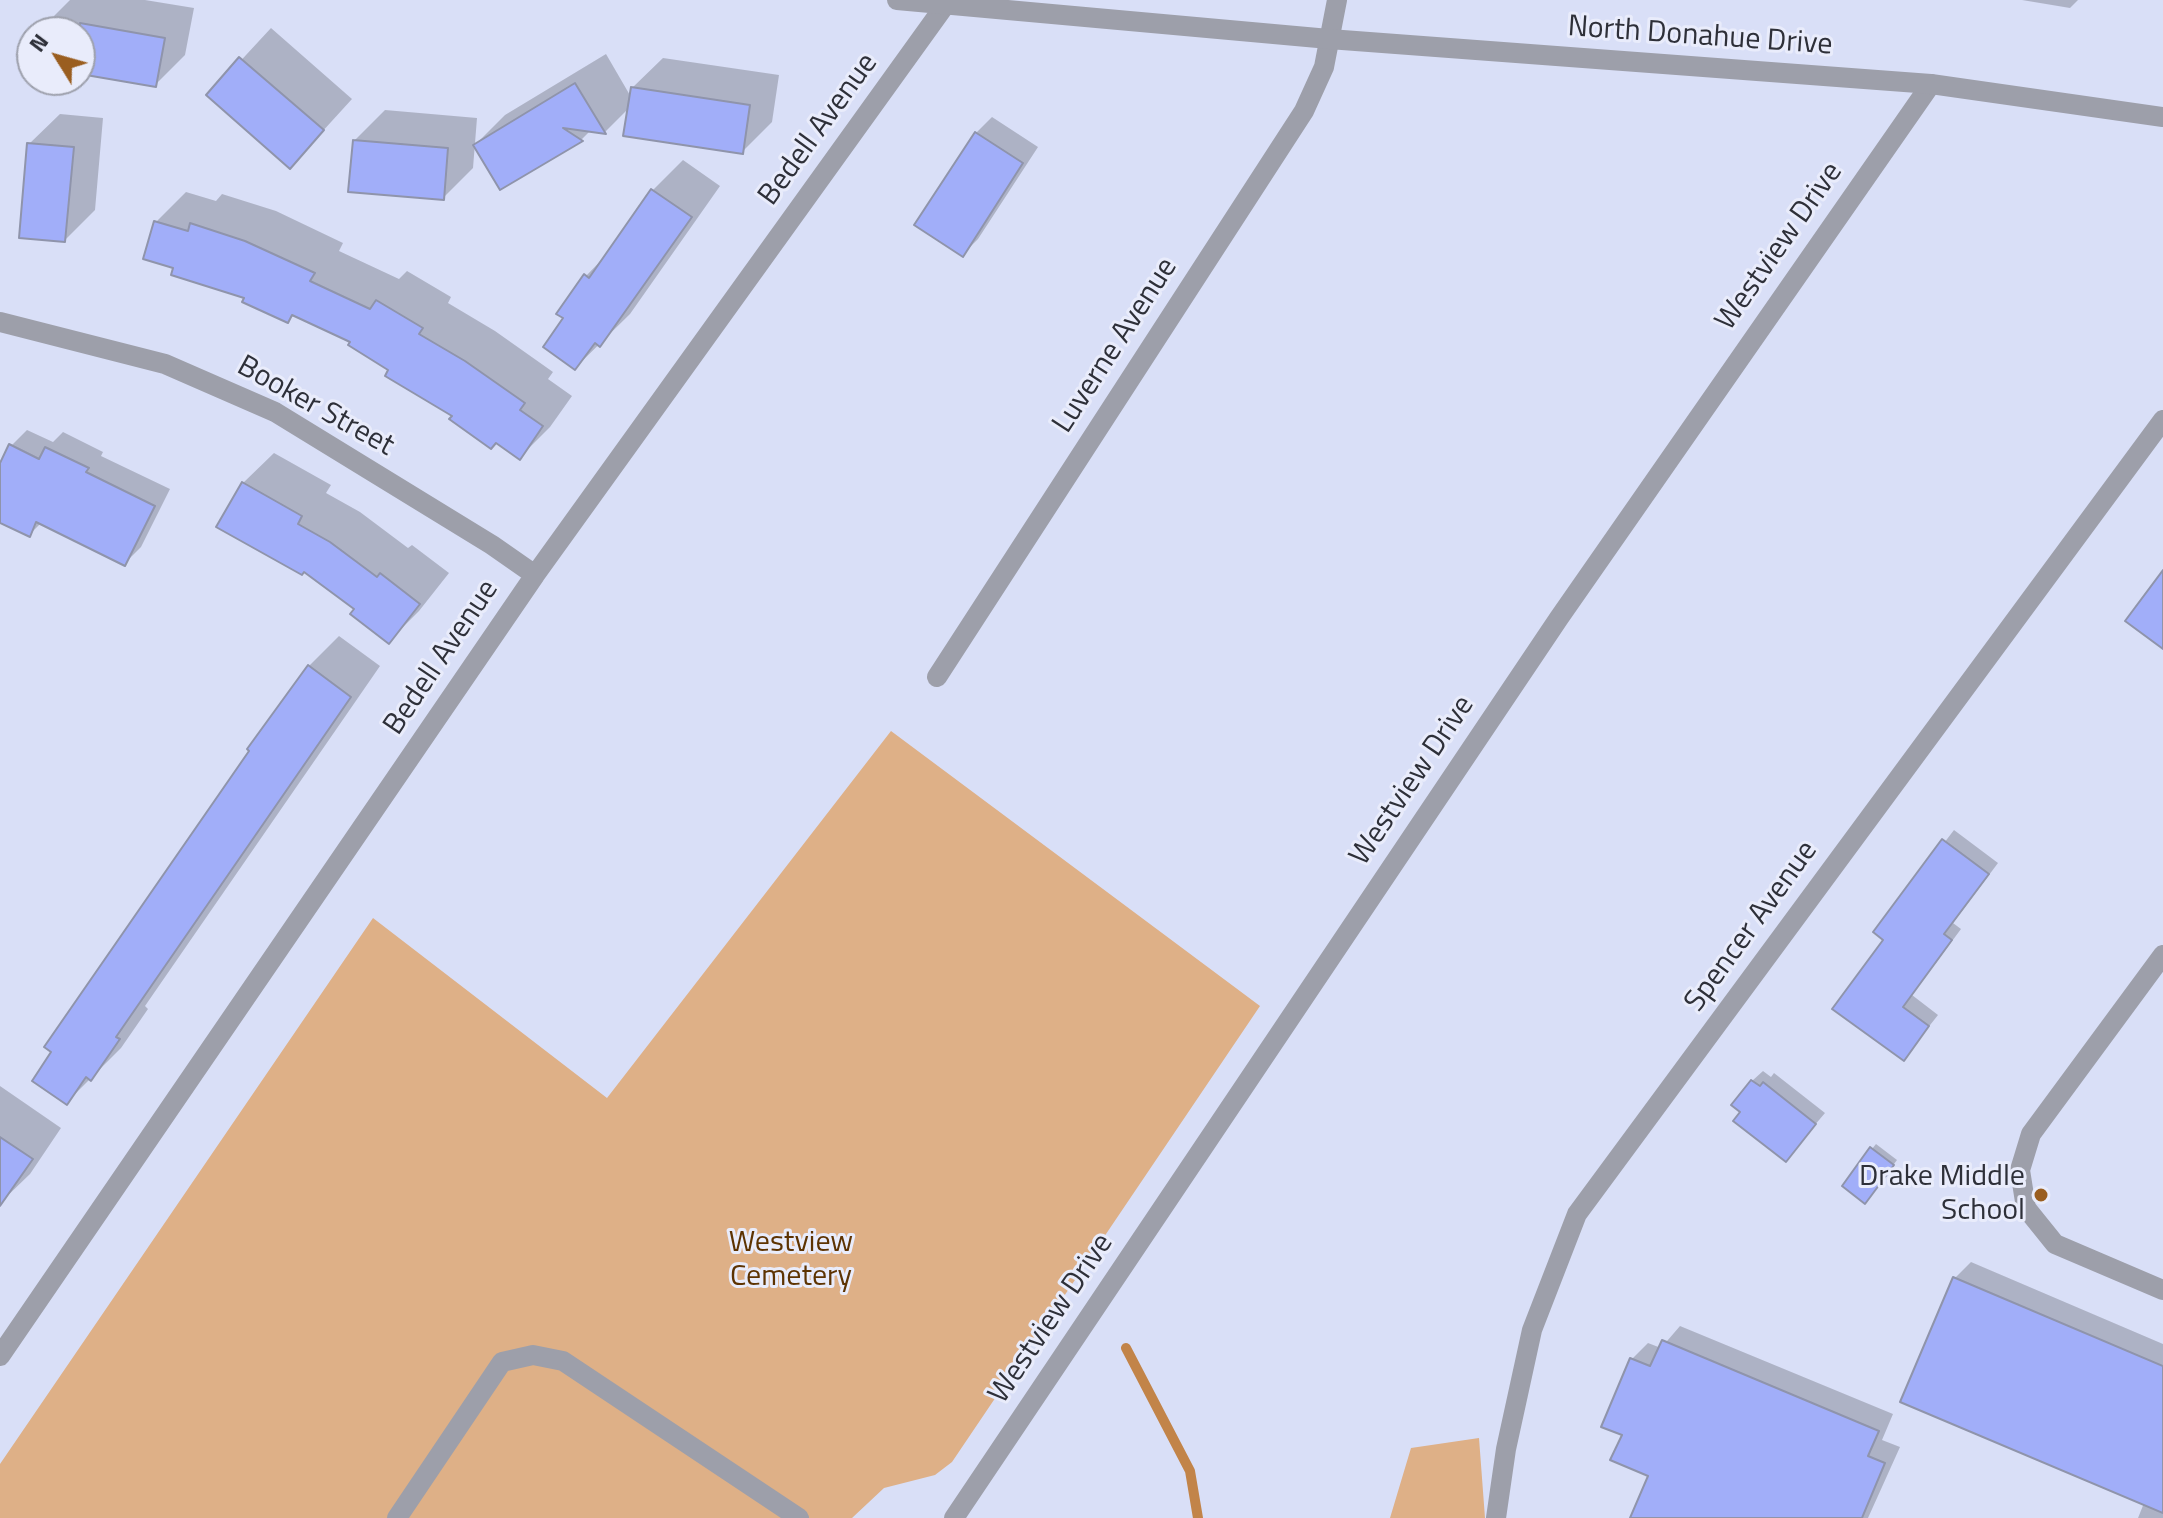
<!DOCTYPE html>
<style>
body{margin:0}
#map{position:relative;width:2163px;height:1518px;overflow:hidden;background:#d9dff7;font-family:"Titillium Web",sans-serif}
canvas{display:block}
.north{position:absolute;left:16px;top:16px;width:80px;height:80px;box-sizing:border-box;background:#e9ecfb;border:2px solid #9ea1ad;border-radius:50%;rotate:307deg;font-size:22px;font-weight:700;line-height:32px;text-align:center;color:#2e3039}
.north::after{content:'';display:block;margin:auto;width:28px;height:36px;background:#9a5e20;clip-path:polygon(50% 0,100% 100%,50% 72%,0 100%)}
</style>
<div id="map">
<canvas width="2163" height="1518"></canvas>
<div class="north">N</div>
</div>
<script>
const ctx = document.querySelector('canvas').getContext('2d');
ctx.lineJoin = 'round';
function fill(path, color) { ctx.fillStyle = color; ctx.fill(path, 'evenodd'); }
const poly = rows => new Path2D(rows.map(r => 'M' + r).join(''));
function strokePath(path, color, width, dash) { ctx.strokeStyle = color; ctx.lineWidth = width; ctx.lineCap = dash ? 'butt' : 'round'; ctx.setLineDash(dash || []); ctx.stroke(path); }
function write(font, color, halo, rows, align = 'center') {
  ctx.font = font + ' "Titillium Web",sans-serif'; ctx.lineWidth = 6; ctx.setLineDash([]); ctx.textBaseline = 'middle'; ctx.strokeStyle = halo; ctx.fillStyle = color; for (const [text, x, y, turn = 0] of rows) {
    ctx.save(); ctx.translate(x, y); ctx.rotate((+turn || 0) * Math.PI / 180); ctx.textAlign = isNaN(turn) ? turn : align; if (halo) ctx.strokeText(text, 0, 0); ctx.fillText(text, 0, 0); ctx.restore();
  }
}
const green = poly([
 [891,731,1260,1006,952,1462,935,1475,884,1488,852,1518,0,1518,0,1464,373,918,607,1098],
 [1479,1438,1485,1518,1390,1518,1411,1448]
]);
const shadow = poly([
 [70,0,145,0,194,8,185,55,155,85,80,72,80,32,49,32,51,19],
 [2022,0,2078,0,2070,8],
 [271,28,352,99,290,167,209,95],
 [606,54,631,97,632,88,663,58,779,75,772,122,742,152,630,107,605,132,591,130,581,140,501,188,475,145,505,115],
 [385,110,477,118,473,168,443,198,355,140],
 [60,114,103,118,95,210,65,240,29,144],
 [992,117,1038,147,978,239,963,254,976,133],
 [683,160,720,186,630,314,575,368,566,318,586,276,612,249,653,190],
 [186,192,216,201,222,194,276,211,343,243,339,251,399,279,407,271,451,297,448,303,495,331,553,372,548,379,572,396,550,427,520,457,353,341,295,314,288,321,247,297,176,267,156,222],
 [27,430,53,442,63,432,103,452,101,456,170,489,141,547,125,563,41,523,29,535,0,520,0,468,11,446],
 [274,453,331,485,326,493,360,512,408,548,412,545,449,573,419,611,389,641,357,609,305,570,219,526,243,483],
 [339,636,380,666,145,1006,148,1009,121,1048,67,1102,53,1051,309,666],
 [1954,830,1998,863,1953,923,1961,929,1912,995,1938,1015,1904,1058,1886,939,1876,932],
 [1763,1071,1771,1077,1774,1073,1825,1113,1786,1159,1752,1081],
 [0,1086,61,1128,30,1174,0,1203],
 [1876,1144,1897,1160,1870,1196,1872,1149],
 [1971,1262,2163,1344,2163,1518,2138,1518,2144,1503,1955,1278],
 [1680,1326,1893,1414,1882,1440,1900,1447,1868,1518,1632,1518,1651,1474,1624,1434,1632,1359,1648,1343,1661,1348]
]);
const stream = poly([
 [1126,1348,1190,1471,1198,1518]
]);
const building = poly([
 [80,23,165,38,156,87,80,74,80,23],
 [239,57,324,130,290,169,206,95,239,57],
 [575,83,606,134,563,128,583,141,500,190,473,145,575,83],
 [631,87,750,105,743,154,623,136,631,87],
 [975,132,1023,163,963,257,914,225,975,132],
 [353,140,448,148,444,200,348,192,353,140],
 [27,143,74,147,65,242,19,238,27,143],
 [651,189,692,217,600,347,595,343,575,370,543,347,563,318,556,314,584,274,589,278,651,189],
 [154,221,188,231,190,223,245,241,315,273,310,281,370,309,376,300,423,328,419,334,465,361,525,403,520,410,543,426,520,460,496,443,491,449,449,419,452,416,385,376,388,370,348,345,350,342,292,315,288,323,242,302,244,298,171,275,173,268,143,259,154,221],
 [9,444,39,459,45,447,89,468,86,472,155,506,125,566,36,522,30,537,0,523,0,463,9,444],
 [242,482,302,516,298,524,330,542,377,577,380,573,420,604,389,644,350,614,354,609,304,572,302,575,216,527,242,482],
 [2163,570,2163,649,2125,621,2163,570],
 [308,665,351,697,116,1037,120,1039,91,1081,86,1077,67,1105,32,1081,51,1052,44,1047,249,751,247,749,308,665],
 [1942,839,1989,874,1944,934,1952,940,1903,1007,1929,1026,1904,1061,1832,1009,1883,940,1873,932,1942,839],
 [1751,1080,1760,1086,1763,1082,1816,1124,1786,1162,1733,1121,1740,1112,1731,1105,1751,1080],
 [0,1137,33,1159,0,1206,0,1137],
 [1870,1147,1894,1165,1865,1204,1842,1186,1870,1147],
 [1953,1277,2163,1366,2163,1513,1900,1402,1953,1277],
 [1662,1340,1879,1431,1868,1456,1885,1463,1862,1518,1630,1518,1648,1476,1610,1460,1622,1435,1601,1427,1630,1358,1650,1366,1662,1340]
]);
const service = poly([
 [2163,955,2031,1134,2020,1170,2026,1208,2055,1244,2163,1290],
 [397,1518,502,1362,533,1355,563,1361,799,1518]
]);
const minor = poly([
 [0,322,165,364,275,412,492,545,535,575],
 [937,677,1304,111,1324,67,1337,0],
 [0,1356,535,575,946,4],
 [954,1518,1559,618,1931,84],
 [1496,1518,1506,1449,1532,1330,1577,1214,2163,420]
]);
const tertiary = poly([
 [897,0,1329,39,1931,84,2163,117]
]);
const markers = [
 [2041,1195,8,"#9a5e20"]
];
const streetNames = [
 ["North Donahue Drive",1700,37,4],
 ["Bedell Avenue",819,130,-54],
 ["Westview Drive",1780,247,-55],
 ["Luverne Avenue",1116,346,-57],
 ["Booker Street",315,407,29],
 ["Bedell Avenue",442,658,-56],
 ["Westview Drive",1413,781,-56],
 ["Spencer Avenue",1752,927,-54],
 ["Westview Drive",1052,1319,-56]
];
const poiNames = [
 ["Drake Middle",2025,1178],
 ["School",2025,1212]
];
const parkNames = [
 ["Westview",791,1244],
 ["Cemetery",791,1278]
];
fill(green, '#deb087');
fill(shadow, '#0003');
strokePath(stream, '#c28449', 10);
fill(building, '#a1aef9');
strokePath(building, '#8f94ab', 2);
strokePath(service, '#9d9faa', 20);
strokePath(minor, '#9d9faa', 20);
strokePath(tertiary, '#9d9faa', 20);
for (const [x, y, r, color] of markers) { const dot = new Path2D(); dot.arc(x, y, r, 0, 2 * Math.PI); ctx.fillStyle = color; ctx.fill(dot); strokePath(dot, '#e9ecfb', 3); }
write('30px', '#2e3039', '#e9ecfb', streetNames);
write('30px', '#2e3039', '#e9ecfb', poiNames, 'right');
write('30px', '#5d3302', '#e9ecfb', parkNames);
</script>
